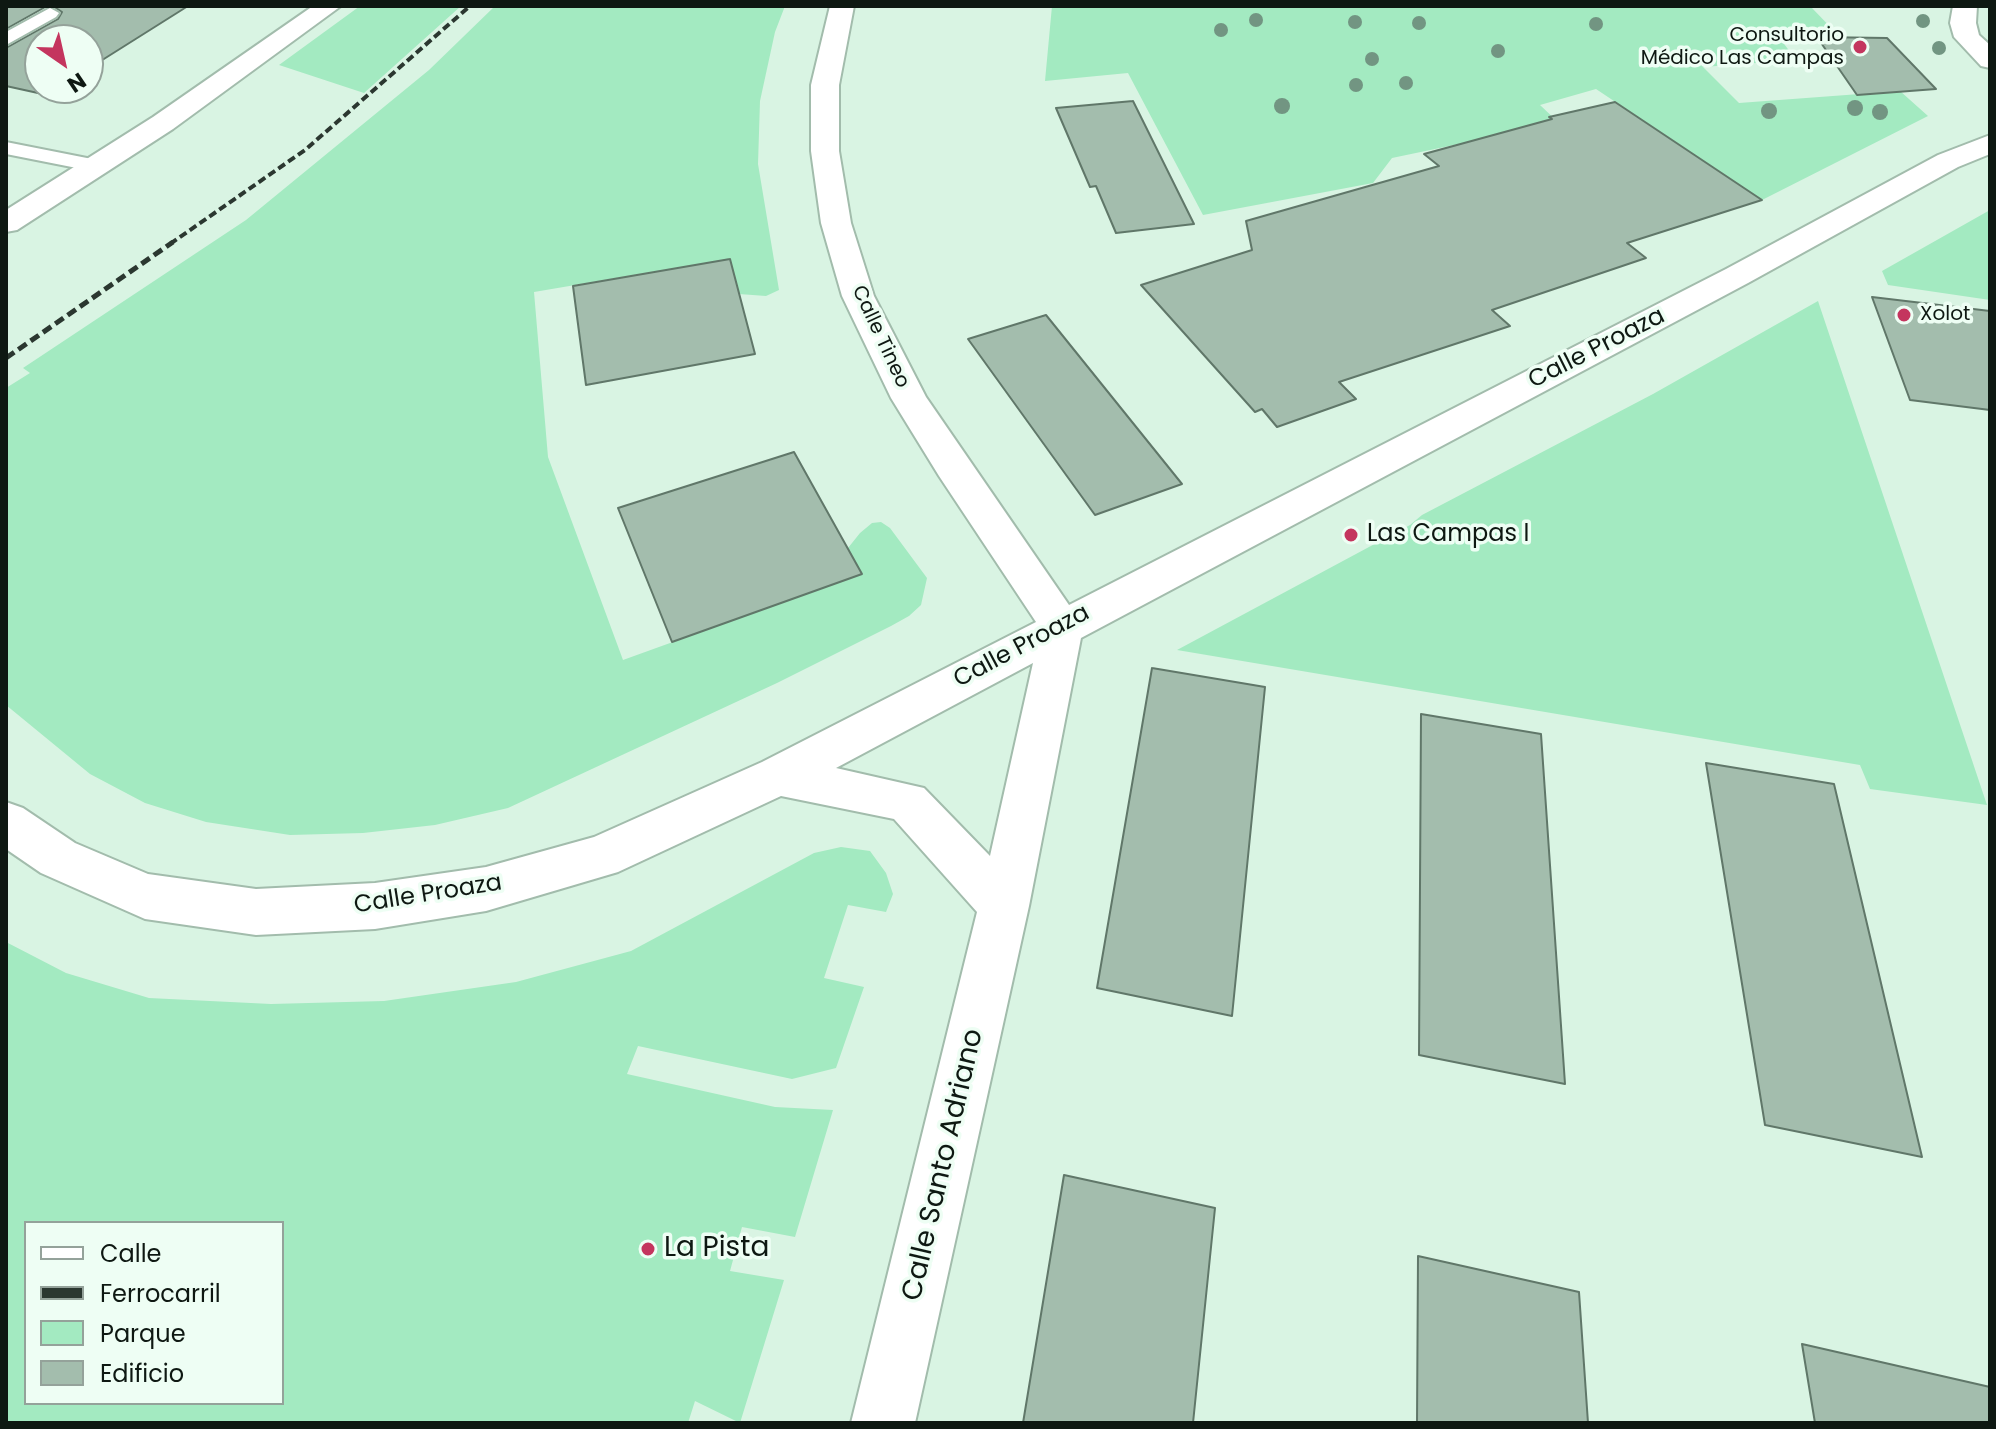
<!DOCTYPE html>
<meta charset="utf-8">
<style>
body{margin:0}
#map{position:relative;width:1996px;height:1429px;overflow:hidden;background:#d9f4e3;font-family:Poppins,sans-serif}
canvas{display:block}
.frame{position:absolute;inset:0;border:8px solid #0e1812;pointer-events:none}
.legend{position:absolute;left:24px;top:1221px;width:260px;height:184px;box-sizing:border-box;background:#eefef4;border:2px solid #94a29a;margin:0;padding:10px 14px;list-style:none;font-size:24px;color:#0e1812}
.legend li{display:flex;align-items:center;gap:16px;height:40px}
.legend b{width:40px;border:2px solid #94a29a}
.north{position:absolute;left:24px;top:24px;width:80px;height:80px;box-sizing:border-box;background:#eefef4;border:2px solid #94a29a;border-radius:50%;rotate:146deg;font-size:22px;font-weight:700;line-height:32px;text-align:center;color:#0e1812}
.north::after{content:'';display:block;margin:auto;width:28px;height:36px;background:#c4355e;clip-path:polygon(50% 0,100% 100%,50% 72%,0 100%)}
</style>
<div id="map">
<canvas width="1996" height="1429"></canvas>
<div class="frame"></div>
<ul class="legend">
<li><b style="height:10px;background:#fff"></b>Calle</li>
<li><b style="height:10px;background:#2b3730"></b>Ferrocarril</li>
<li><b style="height:22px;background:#a3eac1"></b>Parque</li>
<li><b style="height:22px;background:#a3bdad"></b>Edificio</li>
</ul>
<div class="north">N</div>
</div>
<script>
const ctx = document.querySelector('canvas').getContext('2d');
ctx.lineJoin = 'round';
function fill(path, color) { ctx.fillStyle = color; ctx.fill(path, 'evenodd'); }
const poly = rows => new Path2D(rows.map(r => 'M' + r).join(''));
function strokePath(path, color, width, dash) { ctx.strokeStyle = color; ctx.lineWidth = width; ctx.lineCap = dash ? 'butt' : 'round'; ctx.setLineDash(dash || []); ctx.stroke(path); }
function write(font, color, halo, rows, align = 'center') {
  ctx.font = font + ' Poppins,sans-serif'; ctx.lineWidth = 7; ctx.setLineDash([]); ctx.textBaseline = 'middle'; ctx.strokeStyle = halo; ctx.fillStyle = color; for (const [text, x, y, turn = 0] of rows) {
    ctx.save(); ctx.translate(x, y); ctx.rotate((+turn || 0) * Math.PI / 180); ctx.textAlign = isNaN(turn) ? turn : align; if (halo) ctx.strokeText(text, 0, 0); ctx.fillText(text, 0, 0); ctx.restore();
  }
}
const green = poly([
 [360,6,461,6,364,93,279,65],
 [495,6,785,6,775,32,760,101,758,164,779,290,766,296,739,294,729,259,534,292,548,457,623,660,861,574,848,548,860,533,872,523,881,522,890,528,927,578,921,605,909,616,891,626,777,683,508,808,435,825,363,833,290,835,206,822,145,803,90,774,6,705,6,388,30,373,23,368,246,220,429,70],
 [1052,6,1870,6,1812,8,1840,37,1779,37,1796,60,1703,67,1739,103,1900,91,1928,116,1762,200,1596,89,1540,105,1559,123,1392,158,1373,183,1203,215,1128,73,1045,81],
 [1990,210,1990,300,1888,285,1882,271],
 [1818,301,1987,805,1870,789,1860,765,1177,650,1410,525,1422,515,1653,394],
 [841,847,870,851,886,873,893,894,886,912,848,905,824,978,864,987,836,1068,792,1079,638,1046,627,1074,775,1107,833,1110,795,1237,742,1227,730,1271,784,1280,740,1423,695,1401,688,1423,6,1423,6,942,66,973,149,998,271,1004,384,1001,516,982,631,951,814,853],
 [26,1223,282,1223,282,1403,26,1403]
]);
const building = poly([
 [6,6,47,6,6,29,6,6],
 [53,6,188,6,88,69,88,40,40,40,40,88,58,88,47,95,6,86,6,48,58,19,62,12,53,6],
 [1817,37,1887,38,1936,89,1857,95,1817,37],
 [1133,101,1194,224,1116,233,1096,186,1090,187,1056,108,1133,101],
 [1615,102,1762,200,1627,243,1646,258,1492,310,1510,326,1339,382,1356,399,1277,427,1262,409,1255,412,1141,285,1252,250,1246,221,1439,166,1424,154,1552,119,1549,117,1615,102],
 [730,259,755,354,586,385,573,286,730,259],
 [1872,297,1990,311,1990,410,1910,400,1872,297],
 [1046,315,1182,484,1095,515,968,339,1046,315],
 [794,452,862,574,672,642,618,508,794,452],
 [1152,668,1265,687,1232,1016,1097,988,1152,668],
 [1421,714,1541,734,1565,1084,1419,1055,1421,714],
 [1706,763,1834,784,1922,1157,1765,1125,1706,763],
 [1064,1175,1215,1208,1193,1423,1023,1423,1064,1175],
 [1418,1256,1579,1292,1588,1423,1417,1423,1418,1256],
 [1802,1344,1990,1387,1990,1423,1815,1423,1802,1344]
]);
const lane = poly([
 [50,8,59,13,56,17,6,45,6,32,50,8],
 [6,142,97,160,107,166,97,172,6,154,6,142]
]);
const street = poly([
 [830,6,854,6,839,85,839,151,851,223,874,296,926,397,1069,605,1726,269,1938,155,1990,135,1990,154,1958,167,1748,283,1081,638,1029,906,915,1423,851,1423,977,912,894,819,781,796,618,872,486,911,375,929,256,935,145,919,41,873,6,849,6,802,23,808,75,843,148,874,256,889,375,883,486,867,594,837,762,762,1036,622,939,476,891,398,842,296,821,223,811,151,811,85,830,6],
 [1033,663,990,856,924,788,836,768,1033,663],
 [1953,6,1977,6,1976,23,1979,35,1990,45,1990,68,1981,66,1954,37,1950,23,1953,6]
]);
const secondary = poly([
 [313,6,341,6,173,129,17,230,6,232,6,210,153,117,313,6]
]);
const railFar1 = poly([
 [170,244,305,150,470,6]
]);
const rail = poly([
 [6,358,173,242]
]);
const trees = [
 [1256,20,7],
 [1923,21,7],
 [1355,22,7],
 [1419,23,7],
 [1596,24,7],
 [1221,30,7],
 [1939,48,7],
 [1498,51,7],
 [1372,59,7],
 [1406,83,7],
 [1356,85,7],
 [1282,106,8],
 [1855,108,8],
 [1769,111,8],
 [1880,112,8]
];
const markers = [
 [1860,47,8,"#c4355e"],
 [1904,315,8,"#c4355e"],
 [1351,535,8,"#c4355e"],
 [648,1249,8,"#c4355e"]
];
const farPoinames = [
 ["Consultorio",1844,36],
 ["Médico Las Campas",1844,59],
 ["Xolot",1920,315,"left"]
];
const farStreetnames = [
 ["Calle Tineo",880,337,65]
];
const streetNames = [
 ["Calle Proaza",1597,349,-27],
 ["Calle Proaza",1022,647,-28],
 ["Calle Proaza",428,895,-9]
];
const poiNames = [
 ["Las Campas I",1367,535]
];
const nearStreetnames = [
 ["Calle Santo Adriano",944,1165,-77]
];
const nearPoinames = [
 ["La Pista",664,1249]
];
fill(green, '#a3eac1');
fill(building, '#a3bdad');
strokePath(building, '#607769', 2);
strokePath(lane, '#a2bcac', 4);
strokePath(street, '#a2bcac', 4);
strokePath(secondary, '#a2bcac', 4);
fill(lane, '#fff');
fill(street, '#fff');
fill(secondary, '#fff');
strokePath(railFar1, '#2b3730', 4, [8, 4]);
strokePath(rail, '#2b3730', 5, [10, 5]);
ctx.fillStyle = '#729582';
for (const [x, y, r] of trees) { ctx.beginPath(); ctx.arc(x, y, r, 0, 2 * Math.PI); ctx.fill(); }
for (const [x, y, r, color] of markers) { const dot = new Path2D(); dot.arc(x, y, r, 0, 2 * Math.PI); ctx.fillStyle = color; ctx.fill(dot); strokePath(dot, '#eefef4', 3); }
write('20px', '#0e1812', '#eefef4', farPoinames, 'right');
write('20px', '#0e1812', '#eefef4', farStreetnames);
write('24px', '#0e1812', '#eefef4', streetNames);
write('24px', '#0e1812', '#eefef4', poiNames, 'left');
write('28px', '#0e1812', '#eefef4', nearStreetnames);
write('28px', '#0e1812', '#eefef4', nearPoinames, 'left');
</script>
